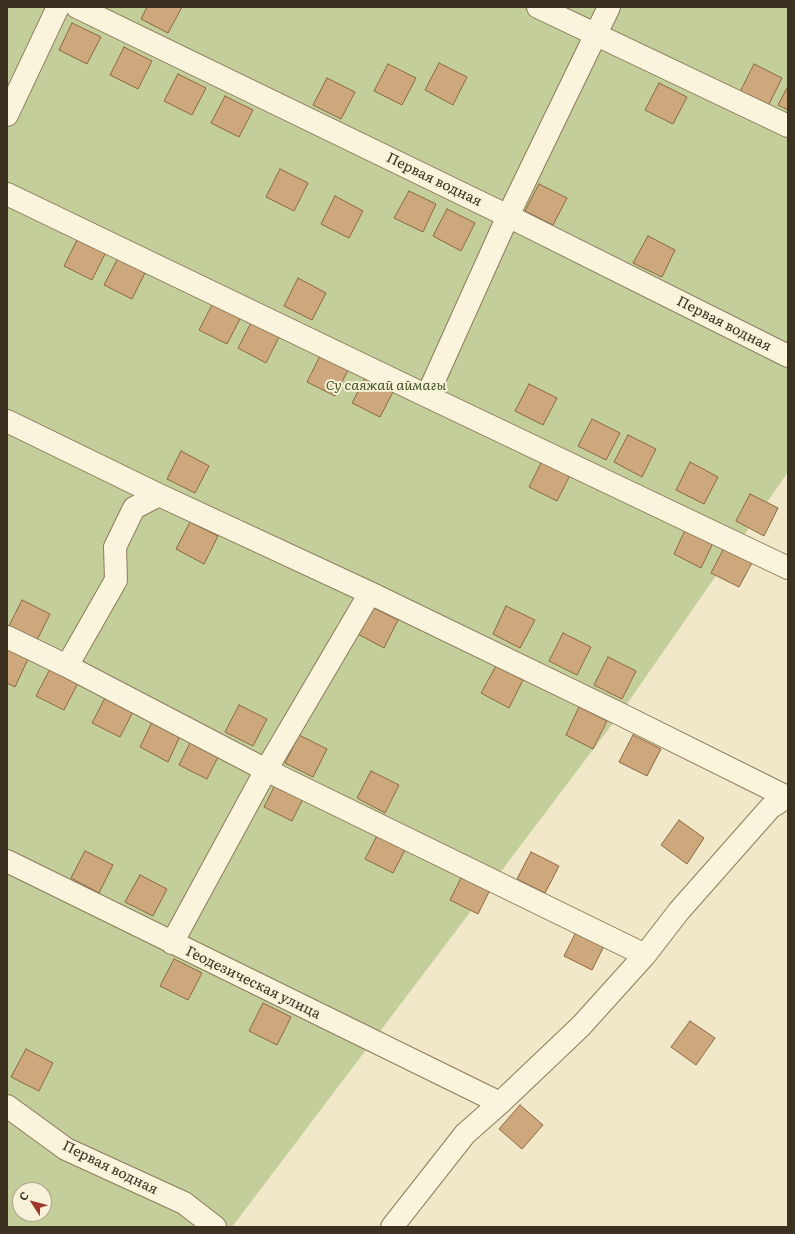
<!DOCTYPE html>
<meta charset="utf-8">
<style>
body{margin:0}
#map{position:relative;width:795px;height:1234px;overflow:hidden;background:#f0e8c8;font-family:Literata,serif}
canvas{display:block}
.frame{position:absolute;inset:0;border:8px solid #3c3120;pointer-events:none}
.north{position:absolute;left:12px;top:1182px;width:40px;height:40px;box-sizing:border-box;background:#f7f1d8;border:1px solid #aca48e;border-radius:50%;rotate:306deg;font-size:11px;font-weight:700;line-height:16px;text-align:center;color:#3c3120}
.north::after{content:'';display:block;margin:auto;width:14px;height:18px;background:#9d362b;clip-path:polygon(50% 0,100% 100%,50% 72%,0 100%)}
</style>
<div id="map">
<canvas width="795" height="1234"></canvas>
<div class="frame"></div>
<div class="north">С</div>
</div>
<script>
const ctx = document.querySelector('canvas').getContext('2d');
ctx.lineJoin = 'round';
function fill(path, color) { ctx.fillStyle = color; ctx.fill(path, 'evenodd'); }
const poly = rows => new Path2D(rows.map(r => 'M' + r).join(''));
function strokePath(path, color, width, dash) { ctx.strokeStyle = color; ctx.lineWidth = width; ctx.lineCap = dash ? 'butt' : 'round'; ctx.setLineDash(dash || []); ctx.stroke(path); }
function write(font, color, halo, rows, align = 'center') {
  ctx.font = font + ' Literata,serif'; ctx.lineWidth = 4; ctx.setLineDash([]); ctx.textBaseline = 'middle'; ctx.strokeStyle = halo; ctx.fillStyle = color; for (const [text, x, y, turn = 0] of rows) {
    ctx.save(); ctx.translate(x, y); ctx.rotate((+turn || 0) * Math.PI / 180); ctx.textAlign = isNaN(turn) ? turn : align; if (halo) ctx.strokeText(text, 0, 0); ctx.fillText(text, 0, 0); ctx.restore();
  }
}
const green = poly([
 [7,7,788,7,788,472,620,714,232,1227,7,1227],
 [20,1190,44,1190,44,1214,20,1214]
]);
const building = poly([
 [147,7,182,7,168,33,141,19,147,7],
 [72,23,101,37,87,64,59,50,72,23],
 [124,47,152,61,138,89,110,75,124,47],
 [439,63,467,77,453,105,425,90,439,63],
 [388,64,416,78,402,105,374,91,388,64],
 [754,64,782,78,768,106,740,92,754,64],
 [178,74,206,88,192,115,164,101,178,74],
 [327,78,355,92,341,119,313,105,327,78],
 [659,83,687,97,673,124,645,110,659,83],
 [788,86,788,110,778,105,788,86],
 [225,96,253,110,239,137,211,123,225,96],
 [280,169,308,183,294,211,266,197,280,169],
 [539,184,567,198,553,225,525,211,539,184],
 [409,191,436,204,423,232,394,218,409,191],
 [335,196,363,211,349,238,321,224,335,196],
 [447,209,475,223,461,251,433,236,447,209],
 [648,236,675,250,662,277,633,263,648,236],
 [78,238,106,252,92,280,64,266,78,238],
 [118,258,146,271,132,299,104,285,118,258],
 [298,278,326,293,312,320,284,306,298,278],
 [213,303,241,317,227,344,199,330,213,303],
 [252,321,280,335,266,363,238,348,252,321],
 [321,354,349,368,335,396,307,382,321,354],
 [366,376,394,390,380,417,352,403,366,376],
 [529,384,557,398,543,425,515,411,529,384],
 [592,419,620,433,606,460,578,446,592,419],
 [628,435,656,449,642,477,614,462,628,435],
 [181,451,209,466,195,493,167,479,181,451],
 [543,459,571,473,557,501,529,487,543,459],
 [690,462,718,477,704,504,676,490,690,462],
 [750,494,778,508,764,536,736,521,750,494],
 [190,522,218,536,204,564,176,549,190,522],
 [687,526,715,539,701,568,674,554,687,526],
 [726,544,754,559,739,587,711,573,726,544],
 [22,600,50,614,36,642,8,628,22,600],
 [370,606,398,620,384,648,356,633,370,606],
 [506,606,535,620,520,648,493,634,506,606],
 [563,633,591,647,577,675,549,661,563,633],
 [7,649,28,659,15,687,7,683,7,649],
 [608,657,636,671,622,699,594,685,608,657],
 [496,666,523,680,509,708,481,693,496,666],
 [50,669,78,683,64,710,36,696,50,669],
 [106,696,134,710,120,737,92,723,106,696],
 [239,705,267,719,253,746,225,732,239,705],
 [579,707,607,721,593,749,566,735,579,707],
 [153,720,181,734,168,762,140,747,153,720],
 [299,735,327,749,313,777,285,763,299,735],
 [633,735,661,749,647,776,619,762,633,735],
 [193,737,221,751,207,779,179,765,193,737],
 [371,771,399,785,385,813,357,798,371,771],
 [278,779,306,793,292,821,264,807,278,779],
 [679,820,704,838,687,864,661,845,679,820],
 [379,832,407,846,393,873,365,859,379,832],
 [85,851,113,865,99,893,71,878,85,851],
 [531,852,559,866,545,893,517,879,531,852],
 [464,872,492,886,478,914,450,900,464,872],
 [140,875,167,889,153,916,125,902,140,875],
 [578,928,606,942,592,970,564,956,578,928],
 [174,959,202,973,188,1000,160,986,174,959],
 [263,1003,291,1017,277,1045,249,1031,263,1003],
 [690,1021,715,1038,696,1065,671,1047,690,1021],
 [26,1049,53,1063,39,1091,11,1077,26,1049],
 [520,1105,543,1125,522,1149,499,1129,520,1105]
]);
const minor = poly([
 [77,7,508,216,788,356],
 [538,7,788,126],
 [7,115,58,7],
 [7,194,427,396,788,568],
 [427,396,508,216,609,7],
 [7,421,159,495,370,593,620,714,787,797],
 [7,637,67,666,266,770,645,955],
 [67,666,116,580,115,547,134,508,159,495],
 [7,861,500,1103],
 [172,943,266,770,370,593],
 [7,1106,66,1149,184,1203,215,1227],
 [392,1227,465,1134,500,1103,581,1026,645,955,679,911,770,808,788,796]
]);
const streetNames = [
 ["Первая водная",434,180,26],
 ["Первая водная",724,324,27],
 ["Геодезическая улица",253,983,26],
 ["Первая водная",110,1168,26]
];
const parkNames = [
 ["Су саяжай аймағы",386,386]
];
fill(green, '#c3ce9b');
fill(building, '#cea87d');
strokePath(building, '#8c6741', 1);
strokePath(minor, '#8c7b5c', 24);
strokePath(minor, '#faf4dc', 22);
write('14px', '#3c3120', '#f7f1d8', streetNames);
write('italic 14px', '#475926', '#f7f1d8', parkNames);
</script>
